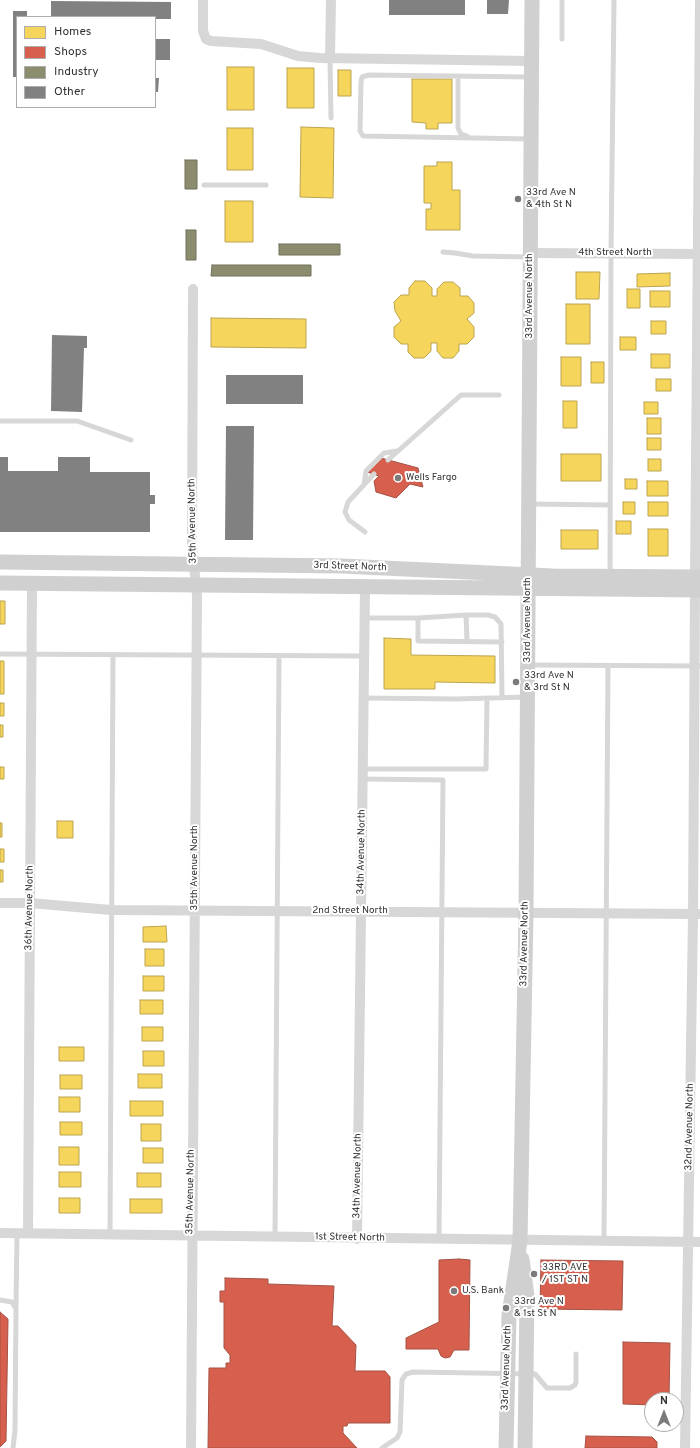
<!DOCTYPE html>
<style>
body{margin:0}
#map{position:relative;width:700px;height:1448px;overflow:hidden;background:#fff;font-family:Overpass,sans-serif}
canvas{display:block}
.legend{position:absolute;left:16px;top:16px;width:140px;height:92px;box-sizing:border-box;background:#fff;border:1px solid #adadad;margin:0;padding:5px 7px;list-style:none;font-size:12px;color:#333}
.legend li{display:flex;align-items:center;gap:8px;height:20px}
.legend b{width:20px;border:1px solid #adadad}
.north{position:absolute;left:644px;top:1392px;width:40px;height:40px;box-sizing:border-box;background:#fff;border:1px solid #adadad;border-radius:50%;rotate:0deg;font-size:11px;font-weight:700;line-height:16px;text-align:center;color:#333}
.north::after{content:'';display:block;margin:auto;width:14px;height:18px;background:#7a7a7a;clip-path:polygon(50% 0,100% 100%,50% 72%,0 100%)}
</style>
<div id="map">
<canvas width="700" height="1448"></canvas>
<ul class="legend">
<li><b style="height:11px;background:#f6d55c"></b>Homes</li>
<li><b style="height:11px;background:#d6604d"></b>Shops</li>
<li><b style="height:11px;background:#8c8c6e"></b>Industry</li>
<li><b style="height:11px;background:#818181"></b>Other</li>
</ul>
<div class="north">N</div>
</div>
<script>
const ctx = document.querySelector('canvas').getContext('2d');
ctx.lineJoin = 'round';
function fill(path, color) { ctx.fillStyle = color; ctx.fill(path, 'evenodd'); }
const poly = rows => new Path2D(rows.map(r => 'M' + r).join(''));
function strokePath(path, color, width, dash) { ctx.strokeStyle = color; ctx.lineWidth = width; ctx.lineCap = dash ? 'butt' : 'round'; ctx.setLineDash(dash || []); ctx.stroke(path); }
function write(font, color, halo, rows, align = 'center') {
  ctx.font = font + ' Overpass,sans-serif'; ctx.lineWidth = 4; ctx.setLineDash([]); ctx.textBaseline = 'middle'; ctx.strokeStyle = halo; ctx.fillStyle = color; for (const [text, x, y, turn = 0] of rows) {
    ctx.save(); ctx.translate(x, y); ctx.rotate((+turn || 0) * Math.PI / 180); ctx.textAlign = isNaN(turn) ? turn : align; if (halo) ctx.strokeText(text, 0, 0); ctx.fillText(text, 0, 0); ctx.restore();
  }
}
const homes = poly([
 [227,67,254,67,254,110,227,110,227,67],
 [287,68,314,68,314,108,287,108,287,68],
 [338,70,351,70,351,96,338,96,338,70],
 [412,79,452,79,452,123,438,123,438,129,426,129,426,123,412,122,412,79],
 [301,127,334,128,333,198,300,197,301,127],
 [227,128,253,128,253,170,227,170,227,128],
 [437,162,452,162,452,190,460,190,460,230,426,230,426,209,431,209,431,203,424,203,424,166,437,166,437,162],
 [225,201,253,201,253,242,225,242,225,201],
 [576,272,600,272,599,299,576,299,576,272],
 [670,273,670,286,637,287,637,274,670,273],
 [415,281,425,281,432,288,432,296,437,296,437,289,444,282,453,282,460,288,460,296,468,296,474,303,474,313,467,319,474,327,474,337,467,344,459,344,459,351,453,358,443,358,437,351,437,343,431,343,431,351,424,358,414,358,408,352,408,344,401,344,394,337,394,327,401,321,395,311,394,302,401,295,409,295,409,288,415,281],
 [627,289,640,289,640,308,627,308,627,289],
 [650,291,670,291,670,307,650,307,650,291],
 [566,304,590,304,590,344,566,344,566,304],
 [211,318,306,319,306,348,211,347,211,318],
 [651,321,666,321,666,334,651,334,651,321],
 [620,337,636,337,636,350,620,350,620,337],
 [651,354,670,354,670,368,651,368,651,354],
 [561,357,581,357,581,386,561,386,561,357],
 [591,362,604,362,604,383,591,383,591,362],
 [656,379,671,379,671,391,656,391,656,379],
 [563,401,577,401,577,428,563,428,563,401],
 [644,402,658,402,658,414,644,414,644,402],
 [647,418,661,418,661,434,647,434,647,418],
 [647,438,661,438,661,450,647,450,647,438],
 [561,454,601,454,601,481,561,481,561,454],
 [648,459,661,459,661,471,648,471,648,459],
 [625,479,637,479,637,489,625,489,625,479],
 [647,481,668,481,668,496,647,496,647,481],
 [623,502,635,502,635,514,623,514,623,502],
 [648,502,668,502,668,516,648,516,648,502],
 [616,521,631,521,631,534,616,534,616,521],
 [648,529,668,529,668,556,648,556,648,529],
 [561,530,598,530,598,549,561,549,561,530],
 [0,601,5,601,5,624,0,624,0,601],
 [384,638,411,639,411,655,495,656,495,683,435,682,435,689,384,689,384,638],
 [0,661,4,661,4,694,0,694,0,661],
 [0,703,4,703,4,716,0,716,0,703],
 [0,725,3,725,3,737,0,737,0,725],
 [0,767,4,767,4,779,0,779,0,767],
 [57,821,73,821,73,838,57,838,57,821],
 [0,823,2,823,2,837,0,837,0,823],
 [0,849,4,849,4,862,0,862,0,849],
 [0,870,3,870,3,882,0,882,0,870],
 [166,926,167,942,143,942,143,927,166,926],
 [145,949,164,949,164,966,145,966,145,949],
 [143,976,164,976,164,991,143,991,143,976],
 [140,1000,163,1000,163,1014,140,1014,140,1000],
 [142,1027,163,1027,163,1041,142,1041,142,1027],
 [59,1047,84,1047,84,1061,59,1061,59,1047],
 [143,1051,164,1051,164,1066,143,1066,143,1051],
 [138,1074,162,1074,162,1088,138,1088,138,1074],
 [60,1075,82,1075,82,1089,60,1089,60,1075],
 [59,1097,80,1097,80,1112,59,1112,59,1097],
 [130,1101,163,1101,163,1116,130,1116,130,1101],
 [60,1122,82,1122,82,1135,60,1135,60,1122],
 [141,1124,161,1124,161,1141,141,1141,141,1124],
 [59,1147,79,1147,79,1165,59,1165,59,1147],
 [143,1148,163,1148,163,1163,143,1163,143,1148],
 [59,1172,81,1172,81,1187,59,1187,59,1172],
 [137,1173,161,1173,161,1187,137,1187,137,1173],
 [59,1198,80,1198,80,1213,59,1213,59,1198],
 [130,1199,162,1199,162,1213,130,1213,130,1199]
]);
const shops = poly([
 [381,458,418,468,423,487,410,484,396,498,376,492,374,481,379,476,367,472,381,458],
 [459,1259,470,1260,469,1350,454,1350,450,1357,445,1358,441,1356,438,1349,406,1349,406,1338,439,1322,439,1260,459,1259],
 [541,1260,623,1261,622,1310,540,1309,541,1260],
 [225,1278,268,1279,268,1284,334,1286,332,1326,338,1326,356,1345,355,1371,385,1371,390,1377,390,1423,348,1423,347,1426,343,1426,343,1433,357,1448,208,1448,209,1368,226,1368,226,1363,230,1363,230,1355,224,1348,224,1302,220,1302,220,1291,225,1291,225,1278],
 [0,1312,8,1319,6,1441,0,1447,0,1312],
 [623,1342,670,1343,669,1400,652,1400,652,1405,623,1404,623,1342],
 [586,1436,652,1437,657,1442,657,1448,585,1448,586,1436]
]);
const industry = poly([
 [185,160,197,160,197,189,185,189,185,160],
 [186,230,196,230,196,260,186,260,186,230],
 [279,244,340,244,340,255,279,255,279,244],
 [212,265,311,265,311,276,211,276,212,265]
]);
const building = poly([
 [389,0,465,0,465,15,389,15],
 [487,0,509,0,508,14,487,14],
 [51,1,171,2,171,19,155,19,155,17,51,17],
 [13,11,27,11,27,17,17,17,17,77,13,77],
 [155,39,170,39,170,60,155,60],
 [155,78,159,78,158,92,155,92],
 [52,335,87,336,87,348,84,348,82,412,51,411],
 [226,375,303,375,303,404,226,404],
 [226,426,254,426,253,540,225,540],
 [0,457,8,457,8,471,58,471,58,457,90,457,90,472,150,472,150,495,155,495,155,504,150,504,150,532,0,532]
]);
const lane = poly([
 [562,0,562,39],
 [330,58,331,118],
 [458,76,458,128,461,134,467,136],
 [530,139,363,136,360,131,361,82,362,77,369,75,530,77],
 [204,185,266,185],
 [443,252,455,253,473,256,529,257],
 [0,421,77,421,131,440],
 [388,460,461,395,499,395],
 [364,485,366,471,384,453,397,451],
 [530,504,610,505],
 [365,532,349,520,345,512,348,502,374,474],
 [610,575,611,253,614,0],
 [466,615,467,642],
 [365,618,418,618,466,615,488,615,495,617,501,624,502,698],
 [418,618,418,641,502,642],
 [0,654,364,656],
 [529,665,700,666],
 [364,698,456,699,526,697],
 [363,769,486,769,487,699],
 [363,779,443,780,439,1239],
 [110,1234,113,655],
 [275,1237,279,656],
 [604,1242,608,665],
 [0,1300,12,1302,16,1309,15,1430,13,1448],
 [16,1306,17,1233],
 [382,1448,397,1438,400,1432,402,1380,406,1374,413,1372,535,1374,547,1388,570,1388,575,1385,576,1382,576,1354]
]);
const street = poly([
 [203,0,203,31,206,39,211,41,261,44,298,56,320,58,532,61],
 [330,58,331,0],
 [530,253,700,254],
 [695,576,700,0],
 [0,903,30,903,111,910,700,914],
 [0,1233,700,1242],
 [28,1233,32,583],
 [357,1239,365,586],
 [191,1448,197,595,192,547,193,289],
 [685,1448,693,914,695,590]
]);
const secondary = poly([
 [0,562,342,566,553,576,700,577],
 [0,583,700,590],
 [522,1259,527,1296,525,1448],
 [506,1448,509,1315,520,1241,526,913,532,0]
]);
const markers = [
 [518,199,4,"#7a7a7a"],
 [398,478,4,"#7a7a7a"],
 [516,682,4,"#7a7a7a"],
 [534,1274,4,"#7a7a7a"],
 [454,1291,4,"#7a7a7a"],
 [506,1308,4,"#7a7a7a"]
];
const poiNames = [
 ["33rd Ave N",526,193],
 ["& 4th St N",526,205],
 ["Wells Fargo",406,478],
 ["33rd Ave N",524,676],
 ["& 3rd St N",524,688],
 ["33RD AVE",542,1268],
 ["/ 1ST ST N",542,1280],
 ["U.S. Bank",462,1291],
 ["33rd Ave N",514,1302],
 ["& 1st St N",514,1314]
];
const streetNames = [
 ["4th Street North",615,253],
 ["33rd Avenue North",530,296,-90],
 ["35th Avenue North",193,521,-91],
 ["3rd Street North",350,567,2],
 ["33rd Avenue North",528,620,-90],
 ["34th Avenue North",362,852,-89],
 ["35th Avenue North",195,868,-90],
 ["36th Avenue North",30,908,-89],
 ["2nd Street North",350,911],
 ["33rd Avenue North",525,944,-89],
 ["32nd Avenue North",690,1127,-89],
 ["34th Avenue North",358,1176,-89],
 ["35th Avenue North",191,1192,-89],
 ["1st Street North",350,1238,1],
 ["33rd Avenue North",507,1368,-88]
];
fill(homes, '#f6d55c');
strokePath(homes, '#bca450', 1);
fill(shops, '#d6604d');
strokePath(shops, '#a55245', 1);
fill(industry, '#8c8c6e');
strokePath(industry, '#71715c', 1);
fill(building, '#818181');
strokePath(lane, '#d7d7d7', 5);
strokePath(street, '#d7d7d7', 10);
strokePath(secondary, '#d0d0d0', 15);
for (const [x, y, r, color] of markers) { const dot = new Path2D(); dot.arc(x, y, r, 0, 2 * Math.PI); ctx.fillStyle = color; ctx.fill(dot); strokePath(dot, '#fff', 1.5); }
write('10px', '#333', '#fff', poiNames, 'left');
write('10px', '#333', '#fff', streetNames);
</script>
